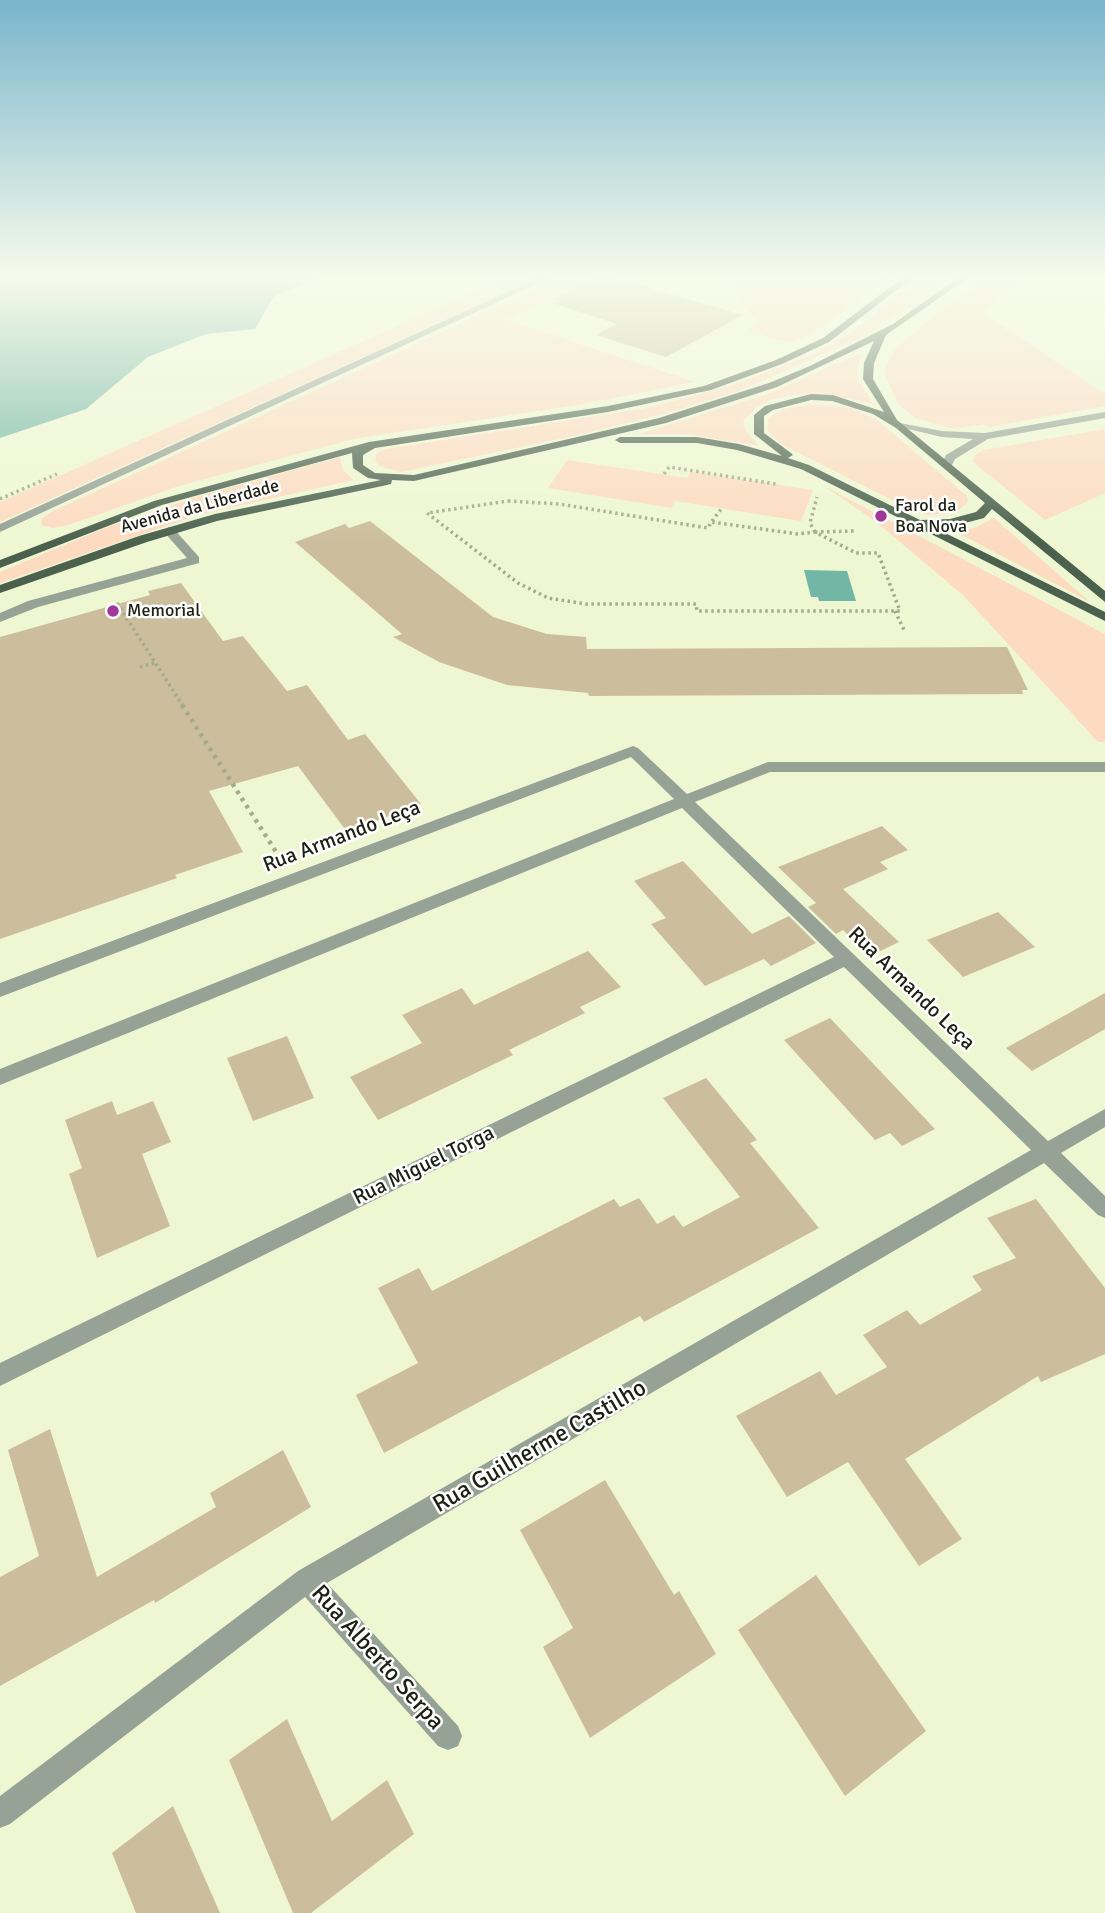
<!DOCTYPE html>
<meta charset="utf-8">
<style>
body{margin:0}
canvas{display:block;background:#eef7d2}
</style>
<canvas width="1105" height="1913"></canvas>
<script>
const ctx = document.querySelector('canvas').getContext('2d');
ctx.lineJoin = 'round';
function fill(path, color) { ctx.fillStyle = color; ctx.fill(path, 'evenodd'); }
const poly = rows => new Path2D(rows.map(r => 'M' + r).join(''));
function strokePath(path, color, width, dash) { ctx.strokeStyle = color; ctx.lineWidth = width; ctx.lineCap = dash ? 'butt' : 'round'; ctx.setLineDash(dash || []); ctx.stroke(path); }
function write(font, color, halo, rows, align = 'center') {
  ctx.font = font + ' Signika,sans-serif'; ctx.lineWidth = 5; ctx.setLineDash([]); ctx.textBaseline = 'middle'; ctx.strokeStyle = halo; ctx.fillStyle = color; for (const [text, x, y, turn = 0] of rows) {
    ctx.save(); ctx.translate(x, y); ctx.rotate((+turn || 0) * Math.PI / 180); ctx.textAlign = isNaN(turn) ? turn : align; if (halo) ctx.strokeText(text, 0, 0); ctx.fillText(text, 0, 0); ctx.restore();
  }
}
const green = poly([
 [513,275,543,275,0,522,0,502],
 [566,275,600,275,507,320,695,382,578,405,353,439,179,486,68,525,53,528,41,525,42,518,53,511],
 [730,275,892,275,822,327,791,343,746,330,758,323,738,297],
 [927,275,952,275,922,299,858,339,736,392,664,414,569,437,401,472,379,466,375,460,377,453,386,449,647,408,733,385,811,355,849,334],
 [989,275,1031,275,982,313,1105,394,1105,406,990,427,983,424,954,429,915,418,898,404,884,372,893,351,929,320],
 [863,352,857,367,858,379,873,404,823,393,800,394,770,400,756,408,743,421,746,431,759,446,686,434,639,434,765,395],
 [812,404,852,408,876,419,967,496,968,502,955,513,927,515,914,511,781,444,767,430,769,418,783,409],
 [1105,429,1105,493,1045,520,973,462,974,456,984,450],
 [340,457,343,470,354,480,198,515,0,583,0,572,105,528,193,498],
 [567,460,687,478,691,472,813,490,801,521,675,501,671,508,548,488],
 [824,486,1105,634,1105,742,1098,742,963,595,875,521],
 [994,518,1090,602,954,531,974,528]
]);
const water = poly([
 [0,275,325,275,274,296,255,329,206,334,148,357,86,409,0,438],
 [804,570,847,571,856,601,819,601,818,597,811,597]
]);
const building = poly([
 [603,275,743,315,666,357,596,335,617,324,552,303,557,300,552,299],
 [370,521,493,617,547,634,586,637,587,649,1007,647,1028,690,1022,690,1023,694,589,696,588,693,507,685,439,662,393,637,402,634,295,542,345,524,349,528],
 [181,583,223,641,243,636,287,691,307,685,348,740,365,734,421,804,347,832,298,766,209,791,243,852,175,875,177,878,0,939,0,637,150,595,148,591],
 [882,826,908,850,880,862,888,869,843,889,899,942,870,956,843,930,836,934,808,907,816,903,778,867],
 [683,861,752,934,789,916,816,943,771,966,764,959,705,986,651,924,666,918,634,881],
 [998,912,1035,947,963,977,927,940],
 [588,951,621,987,580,1007,585,1013,509,1050,513,1055,378,1120,350,1077,422,1043,402,1015,462,988,474,1005],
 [1105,993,1105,1029,1032,1071,1006,1048],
 [830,1018,935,1129,902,1146,890,1133,875,1140,784,1040],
 [287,1036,314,1098,253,1121,227,1058],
 [706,1078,757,1140,750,1143,819,1228,644,1322,640,1316,384,1453,356,1395,418,1363,378,1288,419,1268,432,1291,614,1199,620,1207,639,1198,657,1224,674,1215,683,1227,740,1197,663,1098],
 [112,1101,117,1115,153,1101,171,1142,142,1154,170,1226,97,1258,69,1174,82,1168,65,1120],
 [1036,1199,1105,1288,1105,1354,1041,1382,1038,1376,905,1459,962,1539,919,1566,848,1462,787,1497,736,1416,820,1371,836,1395,887,1367,863,1335,907,1310,920,1325,982,1290,972,1276,1016,1258,987,1218],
 [50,1429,97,1577,216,1507,210,1493,283,1450,311,1507,155,1603,154,1600,0,1686,0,1577,39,1556,8,1450],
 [605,1480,674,1595,679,1591,716,1654,590,1738,543,1647,573,1628,520,1530],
 [816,1575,926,1731,845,1796,738,1630],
 [287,1719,332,1821,387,1780,414,1834,311,1913,293,1913,229,1760],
 [173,1806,220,1913,136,1913,112,1853]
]);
const pathFar1 = poly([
 [664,474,669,467,776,484],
 [0,499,57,474],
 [508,501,559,504,708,528,711,522,798,534,815,532,856,553,878,553,900,611,697,611,696,604,586,604,548,598,518,583,427,513,508,501],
 [712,521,722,508],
 [815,532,810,523,817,497],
 [815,532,854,531],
 [117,603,183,706],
 [895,611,905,632],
 [140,667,154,663]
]);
const path = poly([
 [182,705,280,858]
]);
const minor = poly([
 [544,275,556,275,0,532,0,524,544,275],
 [1105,412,1105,418,988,439,955,459,951,467,947,468,941,465,946,455,973,439,942,437,895,426,900,423,942,431,985,433,1105,412],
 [169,527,173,528,199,557,199,563,38,607,0,622,0,613,28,601,187,558,163,531,169,527],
 [633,746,638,748,687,794,768,762,1105,762,1105,772,770,772,695,802,1048,1141,1105,1109,1105,1127,1061,1153,1105,1196,1105,1218,1098,1215,1044,1163,327,1583,458,1726,462,1736,458,1746,448,1750,438,1746,305,1597,10,1824,0,1828,0,1796,298,1571,1031,1150,844,967,0,1386,0,1363,834,957,682,808,0,1085,0,1069,674,799,631,757,0,997,0,983,633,746]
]);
const major = poly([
 [906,275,916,275,829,342,782,364,711,390,608,412,375,448,363,455,363,465,375,473,414,475,659,418,769,383,810,366,893,324,962,275,972,275,886,335,874,363,873,379,897,420,1105,591,1105,602,992,509,984,518,950,527,933,527,1105,612,1105,621,801,469,737,450,697,443,620,443,615,440,620,437,697,437,739,444,782,456,754,434,754,415,765,406,811,394,833,395,884,412,863,379,864,363,874,341,777,387,666,423,414,481,392,480,391,484,387,485,217,521,147,542,0,593,0,585,139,536,215,514,381,480,368,478,353,468,352,453,162,505,0,568,0,560,154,501,369,442,608,406,704,386,776,360,823,338,906,275],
 [811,400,832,401,873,414,896,428,985,503,976,512,950,519,920,520,809,465,788,458,793,455,791,453,764,433,764,416,773,410,811,400]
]);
const markers = [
 [881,516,7,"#a13799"],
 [113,611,7,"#a13799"]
];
const farPoinames = [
 ["Farol da",895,506],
 ["Boa Nova",895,527],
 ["Memorial",127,611]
];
const farStreetnames = [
 ["Avenida da Liberdade",200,507,-15]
];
const streetNames = [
 ["Rua Armando Leça",342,837,-21],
 ["Rua Armando Leça",911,989,44],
 ["Rua Miguel Torga",424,1166,-26]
];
const nearStreetnames = [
 ["Rua Guilherme Castilho",540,1447,-30],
 ["Rua Alberto Serpa",377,1658,48]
];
fill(green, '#fddbc1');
fill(water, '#72b6a5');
fill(building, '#ccbe9c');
strokePath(pathFar1, '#a3aa8e', 3.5, [2.5, 3.5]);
strokePath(path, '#a3aa8e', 4.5, [3.5, 5]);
fill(minor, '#96a296');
fill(major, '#4b614d');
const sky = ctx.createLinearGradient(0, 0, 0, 543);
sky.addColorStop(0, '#79b5cd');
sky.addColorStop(0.51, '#f7fbeb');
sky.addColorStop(1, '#f7fbeb00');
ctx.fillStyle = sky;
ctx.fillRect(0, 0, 1105, 543);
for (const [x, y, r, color] of markers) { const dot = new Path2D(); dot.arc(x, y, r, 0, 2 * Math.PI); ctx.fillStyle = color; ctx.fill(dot); strokePath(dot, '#fff', 2.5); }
write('18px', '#1d2013', '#fff', farPoinames, 'left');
write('18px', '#1d2013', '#fff', farStreetnames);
write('21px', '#1d2013', '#fff', streetNames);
write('24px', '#1d2013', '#fff', nearStreetnames);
</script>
